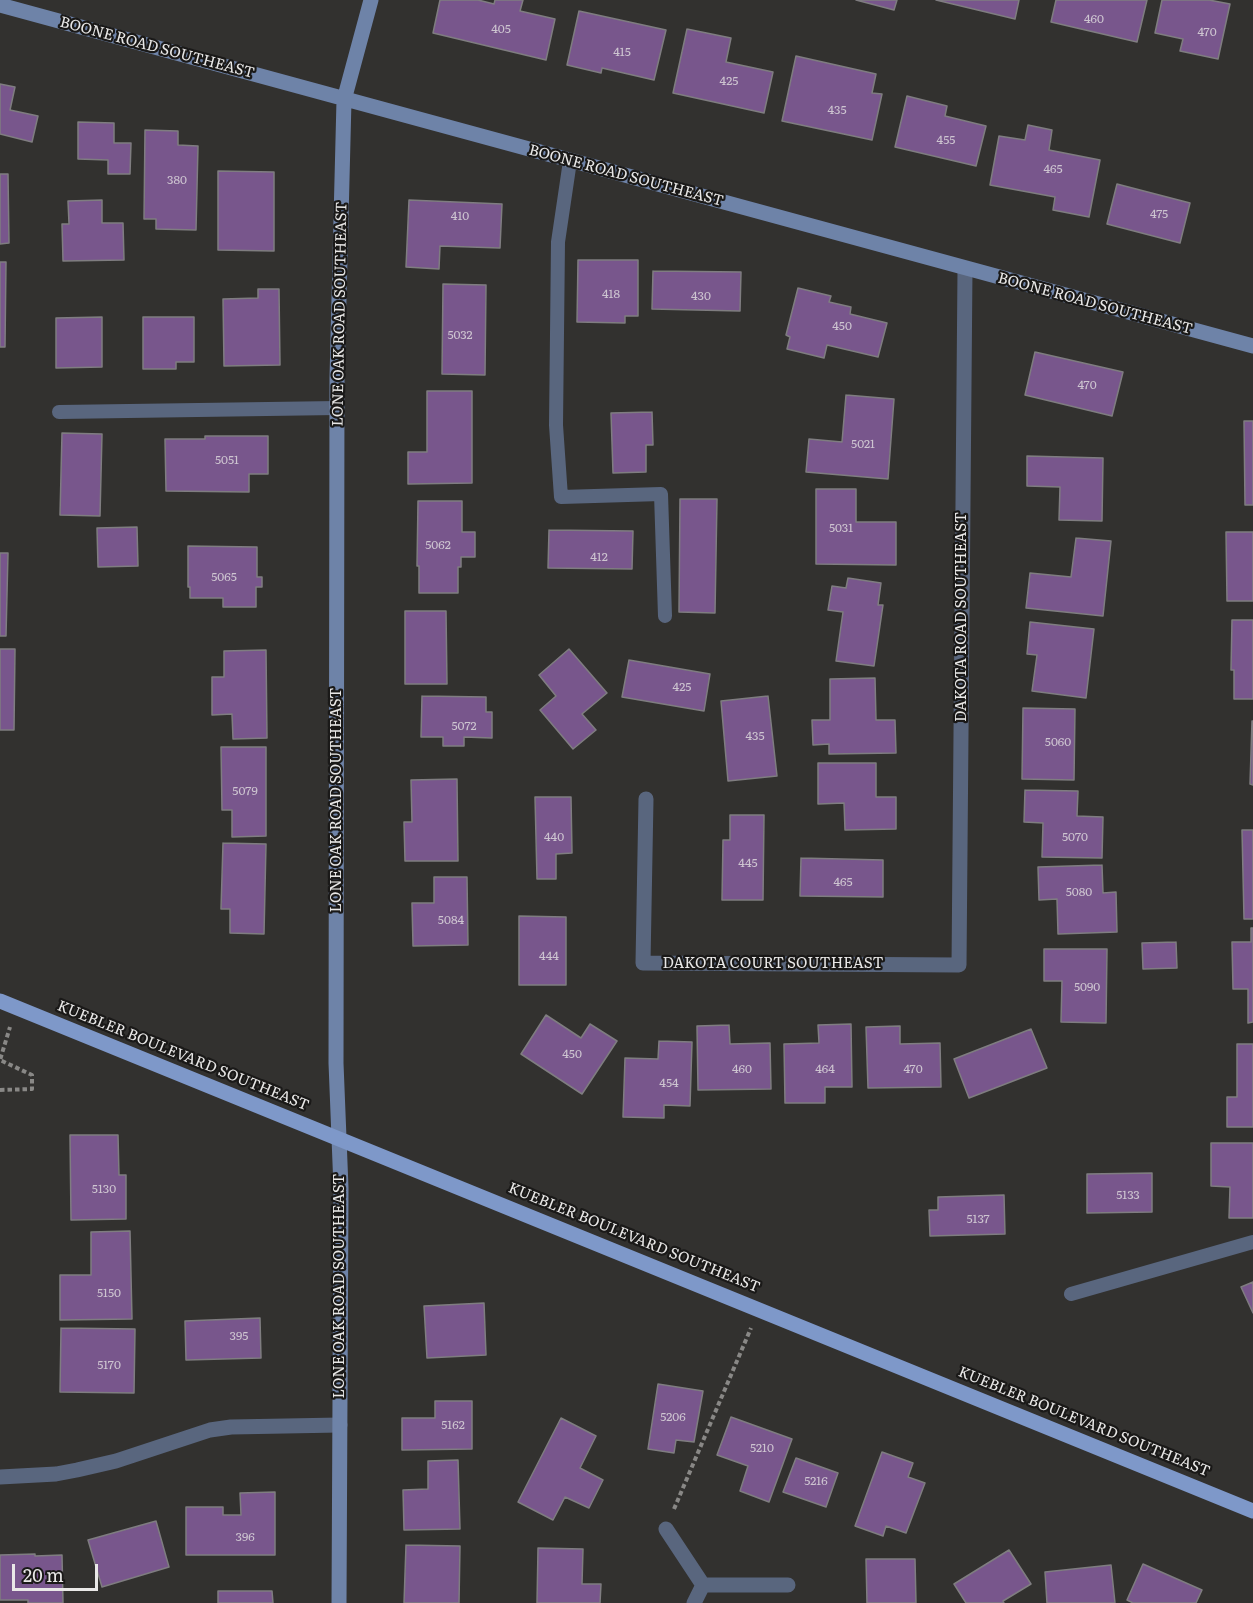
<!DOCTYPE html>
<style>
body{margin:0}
#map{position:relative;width:1253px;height:1603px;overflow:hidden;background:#32312f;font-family:Literata,serif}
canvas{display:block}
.scale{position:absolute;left:12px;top:1564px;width:86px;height:27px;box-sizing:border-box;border:3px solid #e9e8e7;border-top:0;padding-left:8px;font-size:18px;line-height:21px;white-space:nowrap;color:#e9e8e7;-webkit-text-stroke:4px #1a1918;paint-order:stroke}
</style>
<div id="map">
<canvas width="1253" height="1603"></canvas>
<div class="scale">20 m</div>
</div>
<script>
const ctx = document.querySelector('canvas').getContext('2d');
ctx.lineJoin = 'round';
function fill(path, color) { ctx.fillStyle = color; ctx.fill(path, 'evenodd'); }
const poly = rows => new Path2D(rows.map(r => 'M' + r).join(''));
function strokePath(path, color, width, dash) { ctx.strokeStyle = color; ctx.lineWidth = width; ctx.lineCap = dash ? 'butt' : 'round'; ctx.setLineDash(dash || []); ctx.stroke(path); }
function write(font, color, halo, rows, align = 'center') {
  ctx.font = font + ' Literata,serif'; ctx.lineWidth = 4.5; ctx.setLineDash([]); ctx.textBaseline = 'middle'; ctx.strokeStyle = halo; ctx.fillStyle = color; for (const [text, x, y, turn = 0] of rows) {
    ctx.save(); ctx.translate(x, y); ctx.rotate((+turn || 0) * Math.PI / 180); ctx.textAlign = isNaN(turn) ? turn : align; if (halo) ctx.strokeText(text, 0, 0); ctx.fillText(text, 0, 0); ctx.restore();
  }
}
const building = poly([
 [440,0,478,0,494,4,495,0,523,0,520,11,555,19,546,60,433,33,440,0],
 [856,0,897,0,894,10,856,0],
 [936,0,1019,0,1015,19,936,0],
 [1056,0,1147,0,1137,42,1051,22,1056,0],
 [1162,0,1209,0,1230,4,1218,59,1180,51,1183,39,1155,33,1162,0],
 [579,11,666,30,654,80,602,68,601,73,567,65,579,11],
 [687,29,731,38,726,62,773,72,764,113,673,93,687,29],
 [796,56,876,74,872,93,882,94,872,140,782,121,796,56],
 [0,84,15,87,10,110,38,116,32,142,0,134,0,84],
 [907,96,947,106,945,116,986,126,976,166,895,147,907,96],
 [78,122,114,123,114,143,131,143,130,174,108,174,108,160,78,159,78,122],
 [1028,125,1052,130,1049,150,1100,160,1089,217,1053,210,1055,197,990,185,999,136,1025,140,1028,125],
 [145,130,178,131,178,145,198,146,196,230,156,229,156,219,144,219,145,130],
 [218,171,274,172,274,251,218,250,218,171],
 [0,174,8,174,9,243,0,244,0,174],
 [1117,184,1190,203,1180,243,1107,224,1117,184],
 [102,200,102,223,123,223,124,260,63,261,62,224,69,224,68,201,102,200],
 [409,200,502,204,500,248,440,246,439,269,406,267,409,200],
 [578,260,638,260,638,316,625,316,625,323,577,322,578,260],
 [0,262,6,262,5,347,0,347,0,262],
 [653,271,741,272,740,311,652,309,653,271],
 [443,284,486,285,485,375,442,374,443,284],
 [798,288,831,296,829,302,851,307,850,314,887,323,878,357,827,345,824,358,787,349,790,337,786,335,798,288],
 [258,289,279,289,280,365,224,366,223,299,258,298,258,289],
 [102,317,102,367,56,368,56,318,102,317],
 [143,317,194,317,194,362,176,362,176,369,143,369,143,317],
 [1035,352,1123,372,1112,416,1025,395,1035,352],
 [427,391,472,391,472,483,408,484,408,452,427,452,427,391],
 [846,395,894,399,888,479,806,472,809,439,842,442,846,395],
 [652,412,653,445,646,445,646,472,613,473,611,413,652,412],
 [1244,421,1253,421,1253,505,1245,505,1244,421],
 [62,433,102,434,100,516,60,515,62,433],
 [205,436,268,436,268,474,249,474,249,492,166,491,165,439,205,439,205,436],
 [1027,456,1103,458,1102,521,1059,520,1060,487,1027,486,1027,456],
 [816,489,856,489,856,522,896,522,896,565,816,564,816,489],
 [680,499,717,499,715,613,679,612,680,499],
 [418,501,462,501,462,532,475,532,475,557,461,557,461,567,458,567,458,593,419,593,419,566,417,566,418,501],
 [137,527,138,566,98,567,97,528,137,527],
 [549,530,633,531,632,569,548,568,549,530],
 [1226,532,1253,532,1253,601,1227,601,1226,532],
 [1076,538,1111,541,1103,616,1026,608,1030,573,1071,577,1076,538],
 [188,546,257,547,257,577,262,577,262,587,256,587,256,607,223,607,223,598,190,598,190,587,188,587,188,546],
 [0,553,8,553,6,636,0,636,0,553],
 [848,578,881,583,878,605,883,605,874,666,836,661,843,612,828,610,832,586,846,588,848,578],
 [405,611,446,611,447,684,405,684,405,611],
 [1232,620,1253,620,1253,699,1234,699,1234,670,1231,670,1232,620],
 [1030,622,1094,629,1086,698,1032,691,1037,655,1027,654,1030,622],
 [0,649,15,649,14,730,0,730,0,649],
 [569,649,607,693,582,714,596,730,573,749,540,710,556,696,539,675,569,649],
 [266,650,267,738,233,739,232,714,212,715,212,677,224,677,224,651,266,650],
 [629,660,710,674,704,711,622,697,629,660],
 [875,678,876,720,895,720,896,753,829,754,829,744,813,745,812,720,830,720,830,679,875,678],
 [422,696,486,697,486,712,492,712,492,738,464,737,464,746,443,746,443,737,421,737,422,696],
 [768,696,777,776,728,781,721,701,768,696],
 [1023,708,1075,709,1074,780,1022,779,1023,708],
 [1252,721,1253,721,1253,785,1250,784,1252,721],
 [221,747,266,747,266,836,232,837,232,810,222,810,221,747],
 [818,763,876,763,876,797,896,797,896,829,845,830,844,803,818,804,818,763],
 [457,779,458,861,405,861,404,822,412,822,411,780,457,779],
 [1025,790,1078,791,1077,816,1103,817,1102,858,1042,857,1043,823,1024,822,1025,790],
 [535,797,571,797,572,853,556,854,556,879,537,879,535,797],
 [730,815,764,815,763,900,722,900,723,840,730,840,730,815],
 [1242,830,1253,830,1253,919,1244,919,1242,830],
 [223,843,266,844,264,934,230,933,230,909,221,909,223,843],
 [801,858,883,860,883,897,800,896,801,858],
 [1102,865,1103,893,1116,892,1117,932,1058,934,1057,899,1039,900,1038,867,1102,865],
 [434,877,467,877,468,945,413,946,412,903,434,903,434,877],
 [519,916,566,917,566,985,519,985,519,916],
 [1251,928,1253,928,1253,1022,1248,1023,1248,989,1233,989,1232,942,1251,942,1251,928],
 [1176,942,1177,968,1143,969,1142,943,1176,942],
 [1044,949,1107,949,1106,1023,1061,1022,1062,981,1044,981,1044,949],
 [546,1015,581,1038,590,1024,617,1041,582,1094,521,1054,546,1015],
 [851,1024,852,1087,825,1087,825,1103,785,1103,784,1044,819,1043,818,1025,851,1024],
 [729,1025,730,1044,770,1043,771,1089,698,1090,697,1026,729,1025],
 [900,1026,900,1044,940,1043,941,1087,868,1088,866,1027,900,1026],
 [1031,1029,1047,1068,969,1098,954,1059,1031,1029],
 [659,1041,692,1042,690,1106,664,1105,664,1118,623,1117,625,1058,658,1059,659,1041],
 [1237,1044,1253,1044,1253,1127,1227,1127,1227,1097,1237,1097,1237,1044],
 [70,1135,118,1135,119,1175,126,1175,126,1219,71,1220,70,1135],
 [1211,1143,1253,1143,1253,1218,1229,1218,1230,1187,1211,1186,1211,1143],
 [1152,1173,1152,1212,1087,1213,1087,1174,1152,1173],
 [1004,1195,1005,1234,930,1236,929,1210,938,1210,938,1197,1004,1195],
 [130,1231,132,1319,60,1320,60,1275,91,1275,91,1232,130,1231],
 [1253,1282,1253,1313,1241,1287,1253,1282],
 [484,1303,486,1355,427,1358,424,1306,484,1303],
 [260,1318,261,1358,186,1360,185,1321,260,1318],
 [61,1328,135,1329,134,1393,60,1392,61,1328],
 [658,1384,703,1391,694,1442,676,1440,674,1453,648,1449,658,1384],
 [435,1401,472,1401,472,1449,402,1450,402,1418,435,1418,435,1401],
 [731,1417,792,1439,769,1502,740,1491,748,1466,717,1455,731,1417],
 [561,1418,596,1436,580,1468,603,1480,589,1508,565,1497,553,1520,518,1502,561,1418],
 [882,1452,913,1463,908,1477,925,1483,906,1533,886,1526,883,1536,855,1526,882,1452],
 [796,1458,838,1473,826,1507,783,1492,796,1458],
 [458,1460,460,1529,404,1530,403,1490,428,1489,428,1461,458,1460],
 [275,1492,275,1555,186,1555,186,1507,223,1507,223,1515,241,1515,240,1493,275,1492],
 [156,1521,169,1567,102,1587,88,1540,156,1521],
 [406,1545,460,1546,459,1603,404,1603,406,1545],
 [538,1548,583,1549,582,1584,601,1584,600,1603,537,1603,538,1548],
 [1009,1550,1031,1584,1003,1601,1004,1603,966,1603,954,1584,1009,1550],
 [35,1554,35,1556,62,1555,63,1603,28,1603,28,1600,0,1600,0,1555,35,1554],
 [866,1559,915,1559,916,1603,867,1603,866,1559],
 [1143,1564,1202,1590,1196,1603,1133,1603,1127,1600,1143,1564],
 [1111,1565,1115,1603,1047,1603,1045,1572,1111,1565],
 [218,1591,272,1591,273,1603,218,1603,218,1591]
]);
const path = poly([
 [0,1090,32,1089,32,1075,0,1060,10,1027],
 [674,1509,751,1328]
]);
const lane = poly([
 [570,161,558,242,556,425,561,497,661,494,665,616],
 [59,412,337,408],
 [1071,1294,1253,1242]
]);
const street = poly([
 [646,799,643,963,959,965,965,269],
 [0,1477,56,1474,77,1470,116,1461,210,1430,231,1427,340,1425],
 [666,1529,703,1585,788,1585],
 [694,1603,703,1585]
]);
const secondary = poly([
 [0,5,1253,346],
 [339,1603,341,1188,336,1063,337,378,344,100,371,0]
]);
const primary = poly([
 [0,1001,1253,1511]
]);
const numberNames = [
 ["460",1094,19],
 ["405",501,29],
 ["470",1207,32],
 ["415",622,52],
 ["425",729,81],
 ["435",837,110],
 ["455",946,140],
 ["465",1053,169],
 ["380",177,180],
 ["475",1159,214],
 ["410",460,216],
 ["418",611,294],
 ["430",701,296],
 ["450",842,326],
 ["5032",460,335],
 ["470",1087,385],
 ["5021",863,444],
 ["5051",227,460],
 ["5031",841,528],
 ["5062",438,545],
 ["412",599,557],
 ["5065",224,577],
 ["425",682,687],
 ["5072",464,726],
 ["435",755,736],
 ["5060",1058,742],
 ["5079",245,791],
 ["440",554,837],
 ["5070",1075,837],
 ["445",748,863],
 ["465",843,882],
 ["5080",1079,892],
 ["5084",451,920],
 ["444",549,956],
 ["5090",1087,987],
 ["450",572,1054],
 ["460",742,1069],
 ["464",825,1069],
 ["470",913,1069],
 ["454",669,1083],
 ["5130",104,1189],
 ["5133",1128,1195],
 ["5137",978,1219],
 ["5150",109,1293],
 ["395",239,1336],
 ["5170",109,1365],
 ["5206",673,1417],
 ["5162",453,1425],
 ["5210",762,1448],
 ["5216",816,1481],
 ["396",245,1537]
];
const streetNames = [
 ["BOONE ROAD SOUTHEAST",157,48,15],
 ["BOONE ROAD SOUTHEAST",626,176,15],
 ["BOONE ROAD SOUTHEAST",1095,304,15],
 ["LONE OAK ROAD SOUTHEAST",340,314,-89],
 ["DAKOTA ROAD SOUTHEAST",962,617,-90],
 ["LONE OAK ROAD SOUTHEAST",337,800,-90],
 ["DAKOTA COURT SOUTHEAST",773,964],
 ["KUEBLER BOULEVARD SOUTHEAST",183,1056,22],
 ["KUEBLER BOULEVARD SOUTHEAST",634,1238,22],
 ["LONE OAK ROAD SOUTHEAST",340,1286,-90],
 ["KUEBLER BOULEVARD SOUTHEAST",1084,1422,22]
];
fill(building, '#78568c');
strokePath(building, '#7f7d80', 1.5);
strokePath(path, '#898886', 4, [4.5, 3]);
strokePath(lane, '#59667e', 14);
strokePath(street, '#59667e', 15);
strokePath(secondary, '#6e83a8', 15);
strokePath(primary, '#7e98c9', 15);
write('12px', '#cdc4d0', null, numberNames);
write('15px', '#e9e8e7', '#1a1918', streetNames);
</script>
